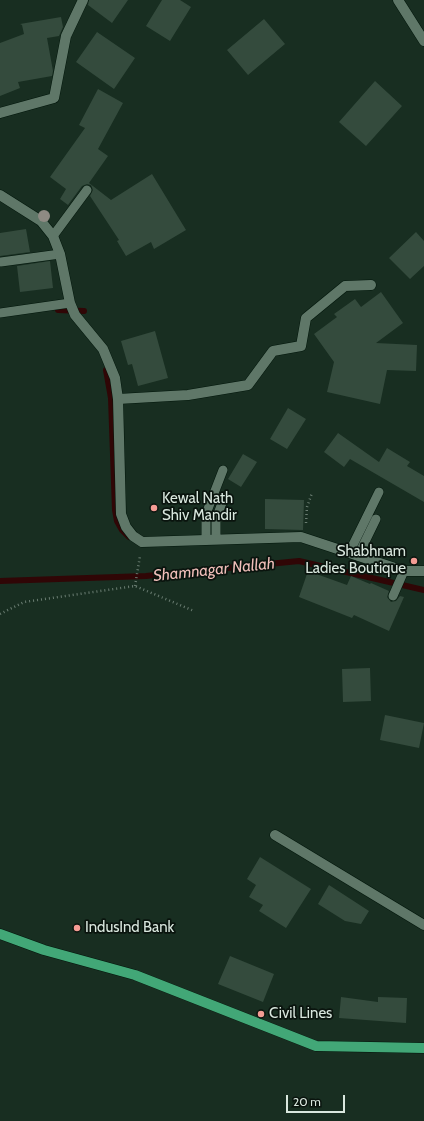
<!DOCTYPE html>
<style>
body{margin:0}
#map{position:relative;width:424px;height:1121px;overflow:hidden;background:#182e21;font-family:Cabin,sans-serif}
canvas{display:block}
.scale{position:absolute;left:286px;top:1095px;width:59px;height:18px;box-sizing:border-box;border:2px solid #d9e7de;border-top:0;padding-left:5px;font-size:12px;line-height:14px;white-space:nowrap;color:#d9e7de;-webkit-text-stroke:3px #0a140e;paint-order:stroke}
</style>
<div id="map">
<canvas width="424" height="1121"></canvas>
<div class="scale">20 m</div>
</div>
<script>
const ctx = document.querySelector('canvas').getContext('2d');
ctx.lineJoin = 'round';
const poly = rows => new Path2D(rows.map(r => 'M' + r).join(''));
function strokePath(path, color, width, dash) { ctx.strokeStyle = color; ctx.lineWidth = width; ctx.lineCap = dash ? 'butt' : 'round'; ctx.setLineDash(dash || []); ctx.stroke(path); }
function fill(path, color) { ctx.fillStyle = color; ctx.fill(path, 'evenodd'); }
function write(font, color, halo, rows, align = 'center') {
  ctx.font = font + ' Cabin,sans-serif'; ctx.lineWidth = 3.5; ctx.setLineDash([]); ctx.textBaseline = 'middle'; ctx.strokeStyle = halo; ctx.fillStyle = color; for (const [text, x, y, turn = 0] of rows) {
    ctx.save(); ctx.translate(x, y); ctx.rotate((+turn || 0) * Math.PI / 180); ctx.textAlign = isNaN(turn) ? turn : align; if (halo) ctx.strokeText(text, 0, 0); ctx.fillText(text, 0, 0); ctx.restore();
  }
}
const stream = poly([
 [58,310,84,311],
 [106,370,111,398,115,510,117,521,122,530,129,537],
 [0,581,146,576,299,561,424,590]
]);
const building = poly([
 [89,0,128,0,112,23,88,5],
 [162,0,180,0,191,7,170,41,146,26],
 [61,17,63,27,59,36,47,38,53,71,52,76,18,82,20,88,0,96,0,43,24,34,22,25,20,24],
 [264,19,285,44,248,75,227,50],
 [97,32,135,58,114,89,76,62],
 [375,81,402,106,366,146,339,122],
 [98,89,123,103,98,149,108,156,89,183,111,200,152,174,186,230,154,249,151,242,126,256,117,241,119,240,90,196,93,190,91,185,87,184,82,186,68,205,60,199,66,189,50,177,85,128,79,125],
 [26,229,30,252,0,256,0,233],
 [416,232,424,241,424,266,410,279,389,258],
 [50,261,53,288,20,292,17,266],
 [381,292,403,323,376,343,417,345,416,371,387,370,380,404,327,392,334,362,314,334,337,317,334,314,355,299,361,307],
 [155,331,168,378,138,386,132,364,128,365,121,341],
 [288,408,306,419,287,449,270,439],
 [338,433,379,462,387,448,410,462,407,466,424,476,424,502,350,459,344,467,324,452],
 [243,454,257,462,241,487,228,479],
 [265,499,304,500,303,530,265,529],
 [308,571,347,585,351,576,370,584,371,583,389,591,387,597,391,602,396,601,400,596,404,597,389,631,354,615,352,618,299,597],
 [370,668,371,701,343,702,342,669],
 [385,715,424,723,419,748,380,740],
 [260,857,311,889,286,928,259,911,263,905,249,897,256,885,247,879],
 [329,885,369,911,361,924,345,921,318,904],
 [230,956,274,974,263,1002,218,984],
 [341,997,378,1002,378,997,407,998,406,1023,339,1018]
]);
const path = poly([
 [306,523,307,507,312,493],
 [135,586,140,556],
 [0,614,24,602,135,586,194,611]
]);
const service = poly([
 [53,236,87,190],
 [1,262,60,254],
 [0,313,70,303],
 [216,539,216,519,222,503],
 [206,540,206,514,223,470],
 [349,553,379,492],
 [358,556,376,519],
 [393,596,404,571]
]);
const minor = poly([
 [0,113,54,98,66,36,83,0],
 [0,195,41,221,53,236,60,254,70,303,75,315,103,349,115,378,118,399,121,514,126,527,133,536,142,542,301,537,404,571,424,571],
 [118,399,188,395,248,385,273,351,301,346,306,318,345,286,371,285],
 [275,835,424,925]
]);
const tertiary = poly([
 [398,0,424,41]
]);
const primary = poly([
 [0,934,44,950,135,975,316,1046,424,1048]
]);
const trees = [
 [44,216]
];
const markers = [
 [154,508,4,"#f59c94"],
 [414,561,4,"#f59c94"],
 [77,928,4,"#f59c94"],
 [261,1014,4,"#f59c94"]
];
const poiNames = [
 ["Kewal Nath",162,499],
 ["Shiv Mandir",162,516],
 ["Shabhnam",406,552,"right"],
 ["Ladies Boutique",406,569,"right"],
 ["IndusInd Bank",85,928],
 ["Civil Lines",269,1014]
];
const waterNames = [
 ["Shamnagar Nallah",214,570,-6]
];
strokePath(stream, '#300606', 6);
fill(building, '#344b3d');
strokePath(service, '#02160b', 10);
strokePath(minor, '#02160b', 11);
strokePath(tertiary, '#02160b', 11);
strokePath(primary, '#02160b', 11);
strokePath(path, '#6a7d72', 2.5, [1, 3]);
strokePath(service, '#5f7768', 9);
strokePath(minor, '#5f7768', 10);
strokePath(tertiary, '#5f7768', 10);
strokePath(primary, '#42a777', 10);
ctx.fillStyle = '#8e8a83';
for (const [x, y] of trees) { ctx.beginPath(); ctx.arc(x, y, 6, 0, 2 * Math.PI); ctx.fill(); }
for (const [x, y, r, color] of markers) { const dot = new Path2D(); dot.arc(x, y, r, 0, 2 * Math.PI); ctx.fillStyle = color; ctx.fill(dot); strokePath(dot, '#0a140e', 1.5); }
write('15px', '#d9e7de', '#0a140e', poiNames, 'left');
write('italic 16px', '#f0beb9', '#0a140e', waterNames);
</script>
